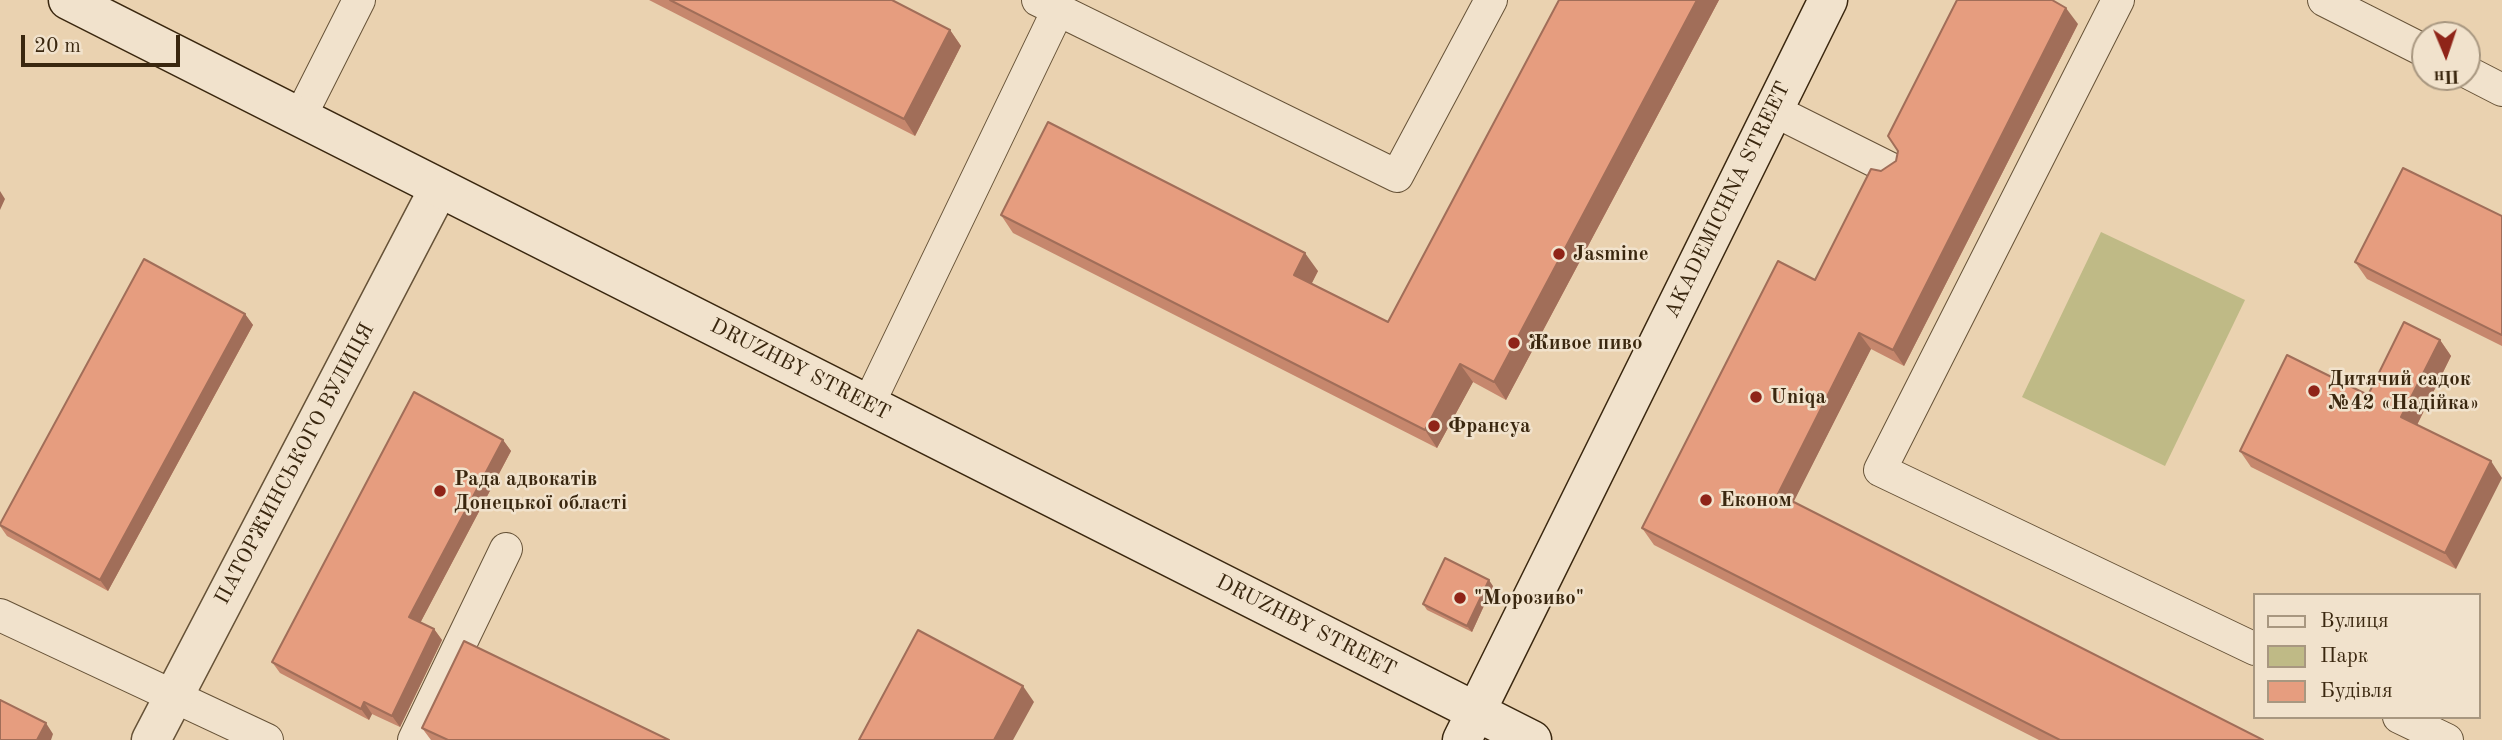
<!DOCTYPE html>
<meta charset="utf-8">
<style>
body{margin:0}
#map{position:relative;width:2502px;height:740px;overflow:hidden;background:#ead2b0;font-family:"Old Standard TT",serif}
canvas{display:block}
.legend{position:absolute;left:2253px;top:593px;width:228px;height:126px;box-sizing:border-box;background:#f1e2cc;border:2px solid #a89780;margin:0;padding:9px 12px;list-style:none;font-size:21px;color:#3a270f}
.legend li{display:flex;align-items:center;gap:14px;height:35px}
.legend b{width:35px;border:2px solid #a89780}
.north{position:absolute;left:2411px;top:21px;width:70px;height:70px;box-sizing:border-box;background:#f1e2cc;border:2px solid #a89780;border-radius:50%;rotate:178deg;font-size:19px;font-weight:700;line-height:28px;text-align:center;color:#3a270f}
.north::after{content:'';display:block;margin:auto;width:24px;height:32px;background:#8f2418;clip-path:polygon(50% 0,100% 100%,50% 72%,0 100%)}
.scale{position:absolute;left:21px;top:35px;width:159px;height:32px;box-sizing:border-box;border:4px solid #3a270f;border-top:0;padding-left:9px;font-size:21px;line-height:24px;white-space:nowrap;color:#3a270f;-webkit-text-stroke:5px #f1e2cc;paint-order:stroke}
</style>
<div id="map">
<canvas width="2502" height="740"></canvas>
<ul class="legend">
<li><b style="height:9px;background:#f1e2cc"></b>Вулиця</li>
<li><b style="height:19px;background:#bfba86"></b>Парк</li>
<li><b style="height:19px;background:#e69d7f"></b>Будівля</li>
</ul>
<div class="north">Пн</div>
<div class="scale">20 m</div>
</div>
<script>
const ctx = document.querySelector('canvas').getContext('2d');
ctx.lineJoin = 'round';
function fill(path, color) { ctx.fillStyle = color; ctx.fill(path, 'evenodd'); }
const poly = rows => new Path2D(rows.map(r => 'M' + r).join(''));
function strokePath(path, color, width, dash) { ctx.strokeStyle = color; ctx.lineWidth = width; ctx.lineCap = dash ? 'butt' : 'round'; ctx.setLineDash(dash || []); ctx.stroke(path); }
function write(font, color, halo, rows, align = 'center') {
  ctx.font = font + ' "Old Standard TT",serif'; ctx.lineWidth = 5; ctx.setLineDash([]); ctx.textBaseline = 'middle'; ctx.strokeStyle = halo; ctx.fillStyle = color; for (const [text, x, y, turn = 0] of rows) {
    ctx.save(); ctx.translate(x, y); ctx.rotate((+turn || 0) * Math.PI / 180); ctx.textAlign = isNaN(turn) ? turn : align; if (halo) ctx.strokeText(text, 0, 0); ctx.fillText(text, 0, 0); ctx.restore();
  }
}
const green = poly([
 [2101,232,2245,300,2165,466,2022,397]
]);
const lane = poly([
 [1038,0,1397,176,1491,0],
 [2118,0,1880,470,2255,649],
 [2324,0,2425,51],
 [2467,72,2502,90],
 [1773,110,1891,169],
 [300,117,359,0],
 [868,405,1058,10],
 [0,615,267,740],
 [2399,717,2447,740],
 [414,740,506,549]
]);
const street = poly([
 [151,740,439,188]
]);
const secondary = poly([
 [68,0,1532,740],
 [1462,740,1828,0]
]);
const wall = poly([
 [649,0,892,0,950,30,961,46,915,136],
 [1559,0,1719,0,1506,400,1473,382,1437,448,1013,233,1001,215,1318,271,1311,284,1388,322],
 [2078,24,1904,366,1871,349,1793,502,2263,740,2039,740,1654,545,1642,528,1815,280,1881,171,1896,161],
 [2502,216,2502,346,2367,279,2355,262],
 [245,314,253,325,108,591,7,536,0,526],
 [2440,340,2451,356,2417,425,2456,569,2251,467,2240,451,2368,395],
 [503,440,511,451,420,623,434,629,442,640,400,727,372,714,369,720,280,673,272,662],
 [1493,586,1472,632,1427,610,1423,604],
 [422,728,669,740,431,740]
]);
const shadedWall = poly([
 [1697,0,1719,0,1506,400,1494,382],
 [2066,8,2078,24,1904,366,1893,350],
 [950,30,961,46,915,136,904,119],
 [0,191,5,199,0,210],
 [1305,253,1318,271,1307,293,1294,275],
 [245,314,253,325,108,591,100,580],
 [1859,333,1871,349,1789,511,1778,494],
 [2440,340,2451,356,2413,433,2401,417],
 [1460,364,1473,382,1437,448,1425,430],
 [503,440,511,451,417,629,409,617],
 [2491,461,2502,478,2456,569,2445,553],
 [1489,580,1493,586,1472,632,1467,626],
 [434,629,442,640,400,727,392,716],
 [1023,686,1034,702,1013,740,994,740],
 [364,702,372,714,369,720,361,709],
 [46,723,53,734,51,740,37,740]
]);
const building = poly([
 [670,0,892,0,950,30,904,119,670,0],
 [1559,0,1697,0,1494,382,1460,364,1425,430,1001,215,1048,122,1305,253,1294,275,1388,322,1559,0],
 [1957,0,2052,0,2066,8,1893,350,1859,333,1778,494,2263,740,2060,740,1642,528,1778,261,1815,280,1871,169,1881,171,1896,161,1898,151,1888,136,1957,0],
 [2403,168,2502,216,2502,335,2355,262,2403,168],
 [144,259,245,314,100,580,0,525,0,524,144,259],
 [2404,322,2440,340,2401,417,2491,461,2445,553,2240,451,2287,355,2368,395,2404,322],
 [414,392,503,440,409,617,434,629,392,716,364,702,361,709,272,662,414,392],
 [1445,558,1489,580,1467,626,1423,604,1445,558],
 [918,630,1023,686,994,740,859,740,918,630],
 [464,641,669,740,448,740,422,728,464,641],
 [0,700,46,723,37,740,0,740,0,700]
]);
const markers = [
 [1559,254,7,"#8f2418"],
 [1514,343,7,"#8f2418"],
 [2314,391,7,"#8f2418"],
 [1756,397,7,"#8f2418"],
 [1434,426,7,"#8f2418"],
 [440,491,7,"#8f2418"],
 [1706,500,7,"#8f2418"],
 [1460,598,7,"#8f2418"]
];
const streetNames = [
 ["AKADEMICHNA STREET",1728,200,-64],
 ["DRUZHBY STREET",800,370,27],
 ["ПАТОРЖИНСЬКОГО ВУЛИЦЯ",295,464,-62],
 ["DRUZHBY STREET",1306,626,27]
];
const poiNames = [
 ["Jasmine",1573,254],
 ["Живое пиво",1528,343],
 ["Дитячий садок",2328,379],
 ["№42 «Надійка»",2328,403],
 ["Uniqa",1770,397],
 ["Франсуа",1448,426],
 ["Рада адвокатів",454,479],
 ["Донецької області",454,503],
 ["Економ",1720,500],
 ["\"Морозиво\"",1474,598]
];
fill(green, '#bfba86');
strokePath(lane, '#665237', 34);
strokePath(street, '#665237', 41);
strokePath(secondary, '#3a270f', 41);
strokePath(lane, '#f1e2cc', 32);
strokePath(street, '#f1e2cc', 38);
strokePath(secondary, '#f1e2cc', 38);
fill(wall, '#c6876d');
fill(shadedWall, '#a16e59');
fill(building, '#e69d7f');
strokePath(building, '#a16e59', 2);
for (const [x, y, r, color] of markers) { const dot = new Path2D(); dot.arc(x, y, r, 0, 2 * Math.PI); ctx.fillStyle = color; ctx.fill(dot); strokePath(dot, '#f1e2cc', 2.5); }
write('21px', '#3a270f', '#f1e2cc', streetNames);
write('bold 21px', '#3a270f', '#f1e2cc', poiNames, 'left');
</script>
